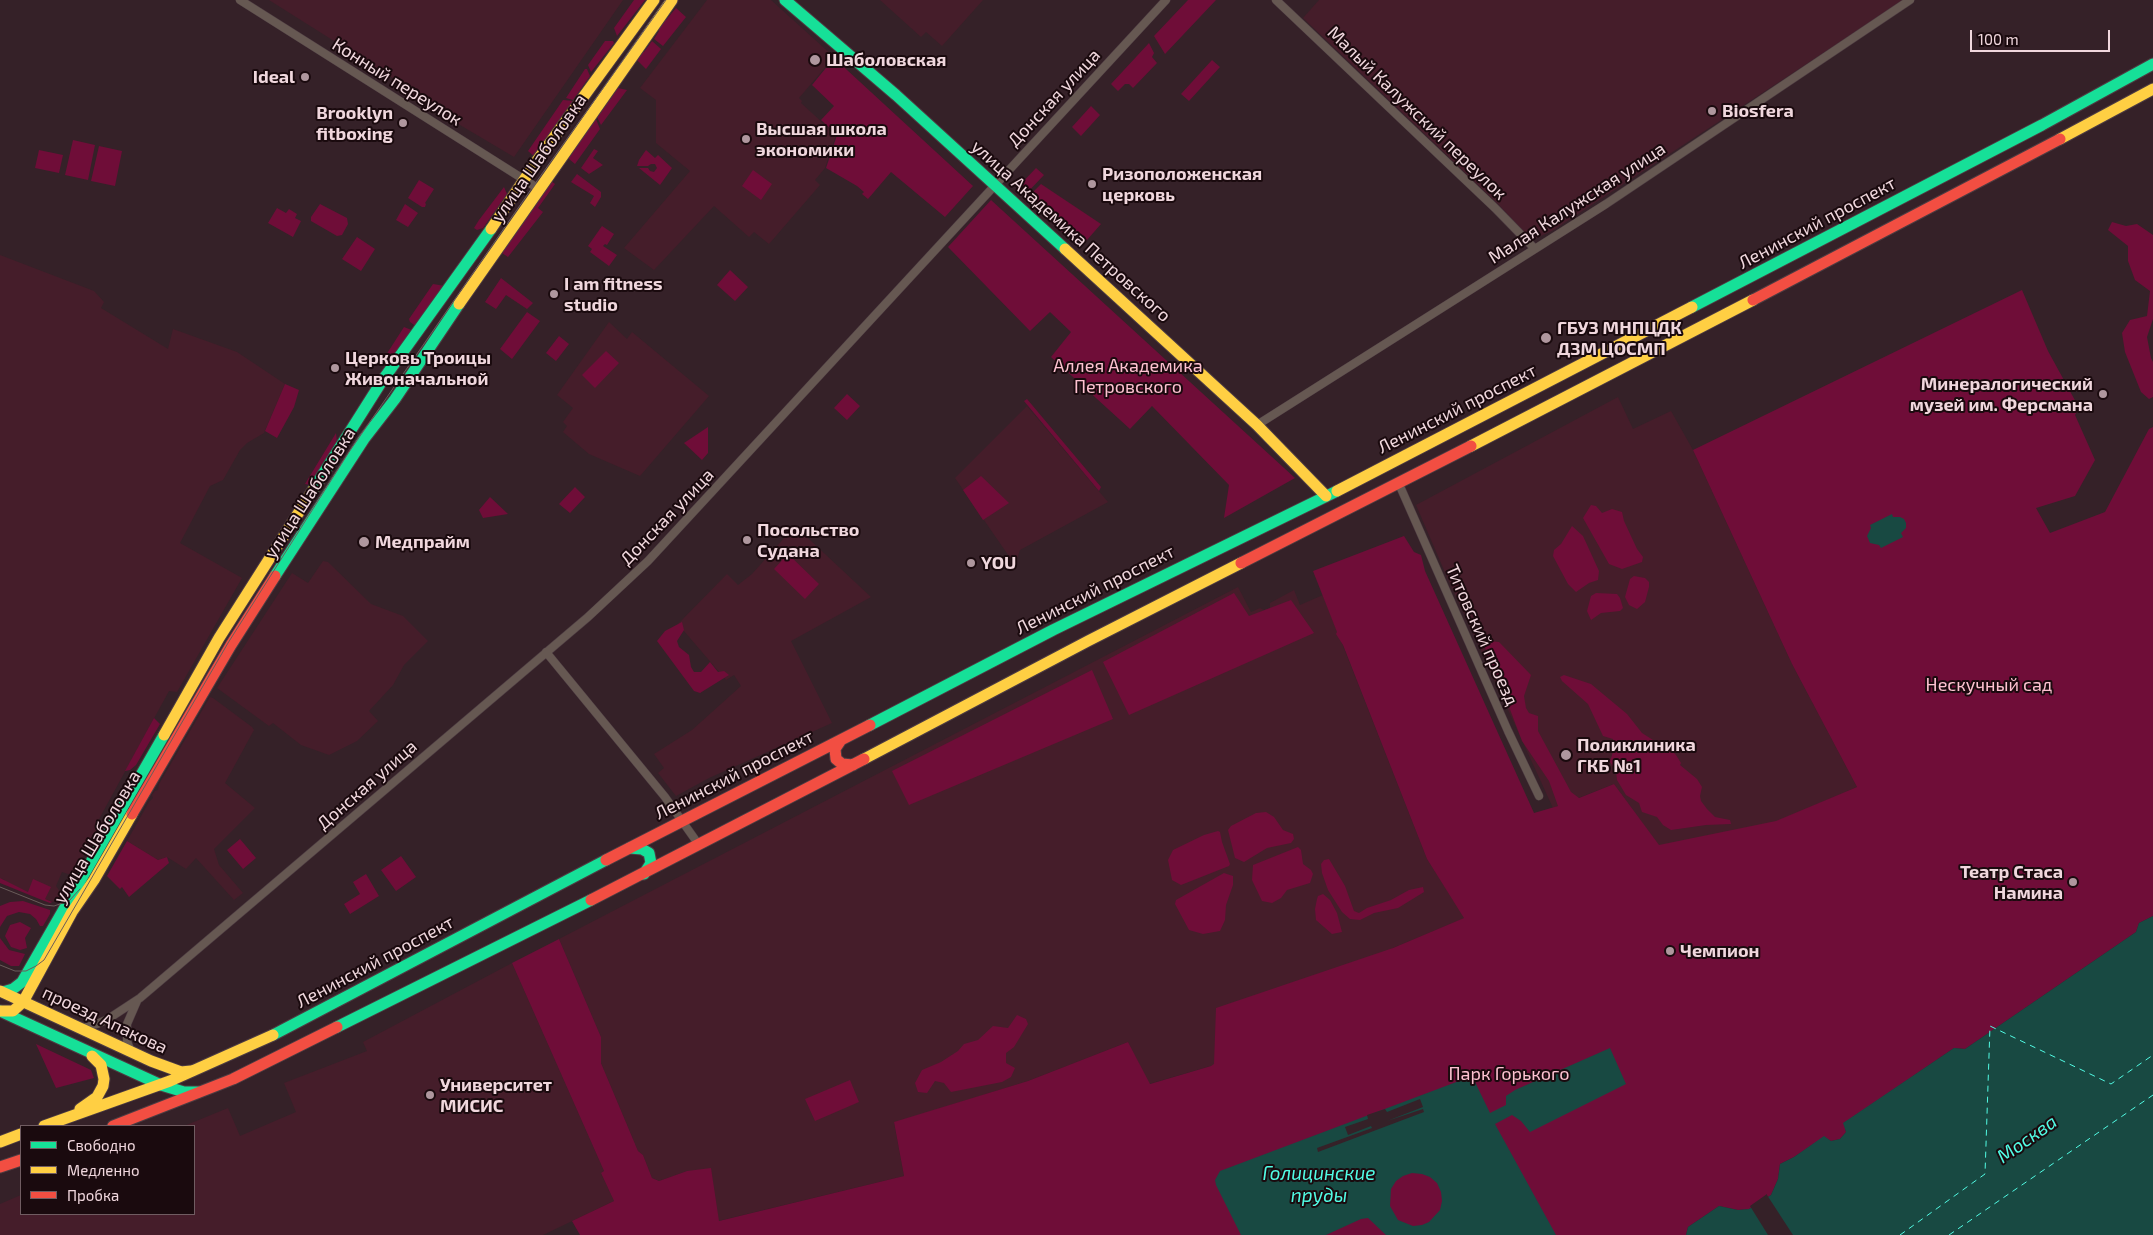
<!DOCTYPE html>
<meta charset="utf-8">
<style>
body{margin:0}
#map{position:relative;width:2153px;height:1235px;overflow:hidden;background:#352128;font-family:"Exo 2",sans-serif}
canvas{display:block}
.legend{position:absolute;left:20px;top:1125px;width:175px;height:90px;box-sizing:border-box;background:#1a0a0e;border:1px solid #705c61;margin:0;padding:6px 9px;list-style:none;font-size:15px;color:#f0d7dd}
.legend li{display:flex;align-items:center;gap:10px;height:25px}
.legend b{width:25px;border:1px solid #705c61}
.scale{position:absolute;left:1970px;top:30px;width:140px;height:22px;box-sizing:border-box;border:2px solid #f0d7dd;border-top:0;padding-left:6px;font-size:15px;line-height:18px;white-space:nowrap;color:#f0d7dd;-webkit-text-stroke:4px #1a0a0e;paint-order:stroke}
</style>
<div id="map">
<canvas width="2153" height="1235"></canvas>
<ul class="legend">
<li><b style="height:6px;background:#16e098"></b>Свободно</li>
<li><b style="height:6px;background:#ffcf43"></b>Медленно</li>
<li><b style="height:6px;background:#f24e42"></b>Пробка</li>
</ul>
<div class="scale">100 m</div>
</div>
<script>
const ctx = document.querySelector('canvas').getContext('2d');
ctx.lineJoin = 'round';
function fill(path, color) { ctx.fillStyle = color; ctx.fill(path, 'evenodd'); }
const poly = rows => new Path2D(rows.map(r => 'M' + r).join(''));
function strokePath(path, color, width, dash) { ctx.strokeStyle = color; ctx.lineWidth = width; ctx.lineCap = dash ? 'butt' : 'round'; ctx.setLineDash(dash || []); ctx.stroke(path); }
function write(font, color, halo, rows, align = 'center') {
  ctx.font = font + ' "Exo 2",sans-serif'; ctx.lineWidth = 4; ctx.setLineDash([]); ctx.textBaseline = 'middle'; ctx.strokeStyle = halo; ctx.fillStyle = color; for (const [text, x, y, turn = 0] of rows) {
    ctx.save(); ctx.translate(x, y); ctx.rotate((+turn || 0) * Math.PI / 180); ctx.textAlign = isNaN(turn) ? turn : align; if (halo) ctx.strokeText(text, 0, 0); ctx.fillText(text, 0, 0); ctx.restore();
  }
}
const built = poly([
 [269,0,623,0,514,157,396,87,399,82],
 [707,0,771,0,834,57,799,98,802,101,801,103,836,135,825,168,815,180,820,185,769,244,754,232,749,237,714,206,654,270,624,248,690,171,656,143,656,100,640,88],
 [880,0,983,0,942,46,926,32,921,37],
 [1319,0,1904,0,1552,231,1532,240,1499,205,1303,18],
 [0,255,94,291,104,302,101,308,168,349,173,329,237,352,285,384,264,433,247,443,240,450,223,480,210,486,180,543,242,578,177,692,169,691,104,810,97,823,99,828,74,873,68,874,62,872,56,886,61,893,57,900,52,902,4,882,5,880,0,878],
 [609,322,627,339,632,332,709,396,640,476,589,454,563,432,567,426,563,422,573,408,557,395],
 [1618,397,1633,429,1671,411,1693,450,1792,664,1857,787,1776,822,1659,846,1614,784,1553,808,1444,570,1416,505],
 [1027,406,1108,502,1020,550,1015,565,955,478],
 [795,526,871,597,791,641,832,723,709,778,676,796,658,773,664,768,654,754,692,730,741,686,734,675,726,680,678,624,727,574,738,585,752,574],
 [323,561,328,562,371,604,403,616,428,641,404,665,393,685,369,711,378,721,357,741,329,755,301,745,273,723,269,726,217,688,292,573,308,583],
 [1238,587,1251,612,1260,608,1264,610,1270,608,1270,603,1294,590,1300,605,1323,595,1427,859,1465,918,1393,948,1214,1065,1149,1084,1128,1042,1028,1081,894,1123,904,1176,718,1221,687,1171,659,1181,652,1178,643,1155,638,1151,601,1063,601,1037,559,939],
 [210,697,213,698,252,727,254,730,225,783,255,808,214,849,219,865,243,893,234,900,196,858,186,869,167,857,158,860,127,841,149,802,153,798,152,795,155,791,158,790,159,784],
 [512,963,604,1171,601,1173,614,1201,543,1235,0,1235,0,1204,21,1195,21,1214,194,1214,194,1126,184,1126,228,1108,240,1136,296,1112,284,1083,367,1051,363,1042]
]);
const green = poly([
 [634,0,645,0,617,36,614,28],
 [1188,0,1216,0,1165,54,1154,36],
 [676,8,686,17,663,46,654,39,659,31,657,26,660,20,666,20],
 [605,41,613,41,614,43,591,72,588,65],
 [652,41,661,49,646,69,636,59,638,51,644,52],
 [1149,43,1154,53,1152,57,1157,63,1133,88,1129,84,1125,84,1118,91,1111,84],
 [834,58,973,186,945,217,891,172,868,199,862,194,864,192,857,186,826,168,837,135,821,120,834,106,812,85],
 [1212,60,1220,67,1189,101,1181,94],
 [585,69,587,69,590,76,573,100,566,98],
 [618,88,627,90,601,125,597,117],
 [563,100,574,101,535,157,528,151],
 [1091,106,1100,115,1081,136,1072,127],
 [596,119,600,129,575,164,569,159,567,155],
 [73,140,95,145,88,180,65,175],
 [99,146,122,151,115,186,91,181],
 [594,149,598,151,593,158,603,165,589,174,581,168],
 [39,150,63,155,59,173,35,168],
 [646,150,655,158,658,155,672,168,660,185,639,168,648,168,650,171,654,172,657,168,655,164,651,164,648,166,637,166,639,160],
 [1036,168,1044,175,1024,196,1016,189],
 [753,170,772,184,761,200,742,186],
 [577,174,601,192,601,197,595,207,590,203,594,196,571,182],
 [419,180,434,189,425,203,426,204,425,207,422,207,408,198],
 [550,180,555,184,538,208,543,212,508,257,499,251,514,234],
 [1041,184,1101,224,1080,248,1026,199],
 [504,187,507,194,483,228,477,230,474,228,479,220],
 [991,200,1295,478,1224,518,1229,485,1152,406,1130,429,1051,357,1071,332,1050,312,1030,331,948,247],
 [320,204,347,218,348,224,342,235,337,236,311,221,311,217],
 [405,204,418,213,408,227,396,220],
 [277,208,286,213,289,209,297,214,295,218,301,221,293,237,268,223],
 [2112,222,2126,226,2137,224,2153,235,2153,319,2147,337,2151,358,2153,362,2153,397,2149,399,2141,392,2125,352,2122,333,2130,320,2147,316,2150,291,2135,280,2128,261,2128,246,2108,230],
 [602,226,614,234,607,245,605,244,603,246,617,255,609,266,590,252,592,249,588,246],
 [357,237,375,249,361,271,342,259],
 [730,270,748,287,735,301,717,285],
 [501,278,533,303,527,309,506,295,496,309,485,302],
 [433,284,445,286,417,327,410,322,409,319],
 [2022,290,2048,351,2077,404,2078,410,2075,415,2095,460,2075,496,2036,508,2050,533,2105,512,2149,429,2153,427,2153,916,2139,923,2136,932,1965,1049,1954,1048,1844,1123,1846,1132,1840,1139,1831,1141,1824,1137,1794,1157,1780,1164,1778,1179,1771,1195,1749,1209,1738,1210,1719,1206,1688,1227,1686,1235,580,1235,572,1221,614,1201,601,1173,604,1171,512,963,559,939,601,1037,601,1063,638,1151,643,1155,652,1178,659,1181,687,1171,711,1168,719,1221,904,1176,894,1122,1028,1081,1128,1042,1150,1084,1211,1066,1214,1064,1216,1008,1393,948,1464,918,1427,859,1343,645,1336,634,1337,632,1313,571,1404,536,1414,552,1421,555,1425,571,1534,813,1558,806,1549,781,1522,741,1500,683,1490,666,1485,647,1488,641,1499,642,1531,675,1524,696,1526,708,1529,713,1538,716,1538,731,1571,792,1579,798,1614,784,1659,845,1776,821,1857,787,1792,664,1693,450],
 [527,312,540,321,512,359,500,349],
 [404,327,414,331,396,356,386,355],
 [559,336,569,344,556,361,546,353],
 [606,351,619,363,595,388,582,375],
 [285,384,299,390,294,407,277,438,265,431],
 [847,394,860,406,847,420,834,408],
 [1027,399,1101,487,1099,491,1024,401],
 [708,427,708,453,702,460,684,443],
 [336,433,337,442,310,485,305,484],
 [981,476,1009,503,983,520,963,490],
 [575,487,585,497,570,513,559,504],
 [490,497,508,514,483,518,479,510],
 [1591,505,1596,506,1602,513,1612,509,1622,512,1624,521,1637,549,1643,557,1642,562,1622,569,1609,564,1583,518],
 [1572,526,1583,536,1599,571,1598,580,1589,583,1576,592,1568,584,1553,556,1554,550,1561,544],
 [788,554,819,584,805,599,774,569],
 [1634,576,1645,578,1649,582,1649,587,1645,602,1637,609,1629,605,1625,597,1630,579],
 [1234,593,1249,616,1291,600,1314,633,1129,715,1103,662],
 [1596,593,1617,594,1620,598,1623,608,1620,611,1601,613,1591,620,1587,611,1591,596],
 [682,622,684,630,677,641,679,647,689,655,691,667,694,672,701,672,710,662,718,672,724,671,729,675,700,693,694,691,657,641,665,631],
 [1092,670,1113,719,909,805,892,771],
 [1564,675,1591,684,1627,714,1642,733,1653,740,1663,742,1676,755,1681,763,1680,765,1697,779,1702,787,1700,796,1701,801,1707,809,1715,817,1730,820,1731,824,1706,825,1671,830,1663,825,1657,817,1642,812,1639,803,1626,795,1617,780,1616,771,1610,762,1614,748,1613,739,1603,736,1588,704,1562,681,1560,677],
 [154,718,160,724,136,765,130,770,125,771],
 [1266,812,1274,817,1283,830,1293,834,1294,839,1291,843,1267,848,1244,862,1235,858,1228,830,1231,826,1256,813],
 [1218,831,1220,832,1222,842,1230,864,1229,866,1181,885,1172,880,1168,860,1173,850,1204,835],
 [240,839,256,858,243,869,227,850],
 [127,841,158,860,167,857,169,863,129,897,122,887,120,889,107,876],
 [1298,847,1301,850,1303,864,1311,870,1313,874,1310,883,1287,890,1281,898,1272,903,1262,901,1252,880,1253,865],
 [401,856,416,877,396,891,381,870],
 [1329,859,1345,886,1354,911,1359,913,1367,908,1391,900,1409,890,1423,887,1424,892,1398,908,1374,913,1360,920,1350,919,1342,912,1328,890,1322,873,1321,864,1324,860],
 [1224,873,1233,876,1233,885,1226,905,1225,920,1220,931,1203,934,1189,930,1175,904,1176,900],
 [366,874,379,896,350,914,344,904,360,894,353,882],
 [0,878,28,892,33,879,51,887,45,899,52,902,57,900,50,903,42,900,0,883],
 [1323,894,1330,900,1337,913,1342,932,1332,934,1316,920,1315,909,1317,899,1318,896],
 [23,901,50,910,50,914,43,926,40,926,36,919,30,914,19,912,7,916,0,927,0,906,10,902],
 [20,922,31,928,25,938,27,948,20,950,11,947,5,936,10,925],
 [0,938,9,950,25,954,19,966,11,966,0,960],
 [1017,1015,1026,1019,1028,1024,1014,1047,1006,1053,1006,1063,1015,1068,1011,1077,1002,1082,951,1092,944,1083,935,1081,927,1093,918,1092,915,1083,922,1070,941,1062,958,1051,964,1044,978,1040,993,1026,1008,1028],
 [36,1044,91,1070,94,1078,56,1088],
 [850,1080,859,1102,815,1121,805,1099]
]);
const water = poly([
 [1892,514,1893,517,1900,517,1904,519,1906,523,1906,528,1901,533,1903,537,1881,548,1879,545,1870,543,1867,536,1871,528,1870,525],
 [2153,916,2153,1235,1686,1235,1688,1227,1719,1206,1738,1210,1749,1209,1771,1195,1778,1179,1780,1164,1794,1157,1824,1136,1831,1141,1840,1139,1846,1132,1843,1123,1954,1048,1965,1049,2136,932,2139,923],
 [1610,1048,1626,1084,1530,1132,1521,1121,1512,1115,1495,1124,1556,1235,1386,1235,1368,1218,1361,1219,1326,1235,1241,1235,1216,1185,1215,1180,1220,1171,1467,1078,1475,1082,1490,1113,1506,1105,1506,1096,1515,1090],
 [1412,1173,1422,1174,1430,1177,1437,1183,1441,1192,1442,1201,1440,1210,1429,1222,1422,1225,1413,1226,1398,1220,1390,1206,1391,1189,1396,1181,1403,1176]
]);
const pier = poly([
 [1420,1099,1423,1107,1387,1121,1423,1109,1424,1112,1318,1152,1317,1148,1372,1128,1371,1126,1348,1135,1345,1127,1368,1119,1367,1115,1385,1109,1387,1112],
 [1767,1194,1767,1195,1793,1235,1768,1235,1750,1206]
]);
const ferry = poly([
 [1900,1235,1985,1174,1990,1026,2111,1084,2153,1055],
 [1949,1235,2153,1095]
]);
const street = poly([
 [240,0,539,189],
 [1276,0,1495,208,1535,249],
 [1257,425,1606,204,1910,0],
 [1399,484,1508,731,1539,796],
 [546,652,665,797,699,845],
 [83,1028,97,1024,108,1019,140,998,588,617,648,561,1166,0],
 [131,1052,127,1041,127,1024,137,1001]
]);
const fast = poly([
 [785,0,896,95,1065,249],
 [1692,307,2042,125,2153,64],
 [313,490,382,381,491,229],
 [275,576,364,439,395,399,459,304],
 [870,725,1053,630,1337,491],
 [630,848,642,849,649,853,651,863,644,874],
 [3,992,13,989,22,982,164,735],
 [0,1011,161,1085,184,1092,198,1092],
 [337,1027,591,900],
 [273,1035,606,860]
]);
const slow = poly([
 [2060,139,2153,89],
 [491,229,536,162,654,0],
 [1065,249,1257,425,1326,496],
 [459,304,672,0],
 [1471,446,1753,300],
 [1337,491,1692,307],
 [164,735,219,638,313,490],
 [864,759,1088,641,1241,563],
 [0,991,151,1061,181,1072,191,1071],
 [0,1011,13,1011,23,1002,72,912,94,880,132,814],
 [80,1109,97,1097,103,1086,104,1079,101,1065,92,1056],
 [44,1126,170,1081,273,1035],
 [0,1142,21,1134]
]);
const jam = poly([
 [1753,300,2060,139],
 [1241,563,1471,446],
 [841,740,835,749,836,759,842,764,853,765],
 [132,814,231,645,275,576],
 [606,860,870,725],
 [591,900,864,759],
 [113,1126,233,1079,337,1027],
 [0,1167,21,1160]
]);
const tram = poly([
 [0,887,45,905,54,906,69,901,80,889],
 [0,965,15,971,26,971,36,966,44,960,228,643,349,452,534,185,666,0]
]);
const markers = [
 [815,60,6,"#af979e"],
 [305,77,5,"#af979e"],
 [1712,111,5,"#af979e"],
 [403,123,5,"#af979e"],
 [746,139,5,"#af979e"],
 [1092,184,5,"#af979e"],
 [554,294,5,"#af979e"],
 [1546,338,6,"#af979e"],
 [335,368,5,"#af979e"],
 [2103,394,5,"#af979e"],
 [747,540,5,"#af979e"],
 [364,542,6,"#af979e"],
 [971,563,5,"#af979e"],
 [1566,755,6,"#af979e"],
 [2073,882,5,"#af979e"],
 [1670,951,5,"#af979e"],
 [430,1095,5,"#af979e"]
];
const poiNames = [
 ["Шаболовская",826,60],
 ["Ideal",295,77,"right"],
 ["Biosfera",1722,111],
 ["Brooklyn",393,113,"right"],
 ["fitboxing",393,134,"right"],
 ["Высшая школа",756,129],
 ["экономики",756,150],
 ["Ризоположенская",1102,174],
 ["церковь",1102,195],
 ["I am fitness",564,284],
 ["studio",564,305],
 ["ГБУЗ МНПЦДК",1557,328],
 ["ДЗМ ЦОСМП",1557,349],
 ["Церковь Троицы",345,358],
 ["Живоначальной",345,379],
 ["Минералогический",2093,384,"right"],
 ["музей им. Ферсмана",2093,405,"right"],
 ["Посольство",757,530],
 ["Судана",757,551],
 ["Медпрайм",375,542],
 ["YOU",981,563],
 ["Поликлиника",1577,745],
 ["ГКБ №1",1577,766],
 ["Театр Стаса",2063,872,"right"],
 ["Намина",2063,893,"right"],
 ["Чемпион",1680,951],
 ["Университет",440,1085],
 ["МИСИС",440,1106]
];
const streetNames = [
 ["Конный переулок",397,82,32],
 ["Донская улица",1054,98,-47],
 ["Малый Калужский переулок",1417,113,44],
 ["улица Шаболовка",539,158,-55],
 ["Малая Калужская улица",1577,203,-33],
 ["Ленинский проспект",1817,223,-28],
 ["улица Академика Петровского",1071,231,42],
 ["Ленинский проспект",1457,409,-27],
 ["улица Шаболовка",310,493,-57],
 ["Донская улица",667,517,-46],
 ["Ленинский проспект",1095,590,-27],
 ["Титовский проезд",1482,635,66],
 ["Ленинский проспект",734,775,-27],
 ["Донская улица",367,785,-41],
 ["улица Шаболовка",97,837,-59],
 ["Ленинский проспект",375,962,-28],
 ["проезд Апакова",105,1020,25]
];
const parkNames = [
 ["Аллея Академика",1128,366],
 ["Петровского",1128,387],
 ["Нескучный сад",1989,685],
 ["Парк Горького",1509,1074]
];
const waterNames = [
 ["Москва",2027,1139,-35],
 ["Голицинские",1319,1174],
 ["пруды",1319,1196]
];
fill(built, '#451d2a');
fill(green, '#6f0d38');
fill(water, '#184942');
fill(pier, '#352128');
strokePath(ferry, '#51fbe4', 1, [6, 5]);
strokePath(street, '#4d3c42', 9);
strokePath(fast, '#4d3c42', 13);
strokePath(slow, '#4d3c42', 13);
strokePath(jam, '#4d3c42', 13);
strokePath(street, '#665852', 8);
strokePath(fast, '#16e098', 11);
strokePath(slow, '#ffcf43', 11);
strokePath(jam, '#f24e42', 11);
strokePath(tram, '#6a5c5a', 1);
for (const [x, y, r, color] of markers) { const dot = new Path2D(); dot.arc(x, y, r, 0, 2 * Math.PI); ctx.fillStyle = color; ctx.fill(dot); strokePath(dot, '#1a0a0e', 2); }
write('bold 18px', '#f0d7dd', '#1a0a0e', poiNames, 'left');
write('18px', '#f0d7dd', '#1a0a0e', streetNames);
write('18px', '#fec2d1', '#1a0a0e', parkNames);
write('italic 19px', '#51fbe4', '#1a0a0e', waterNames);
</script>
